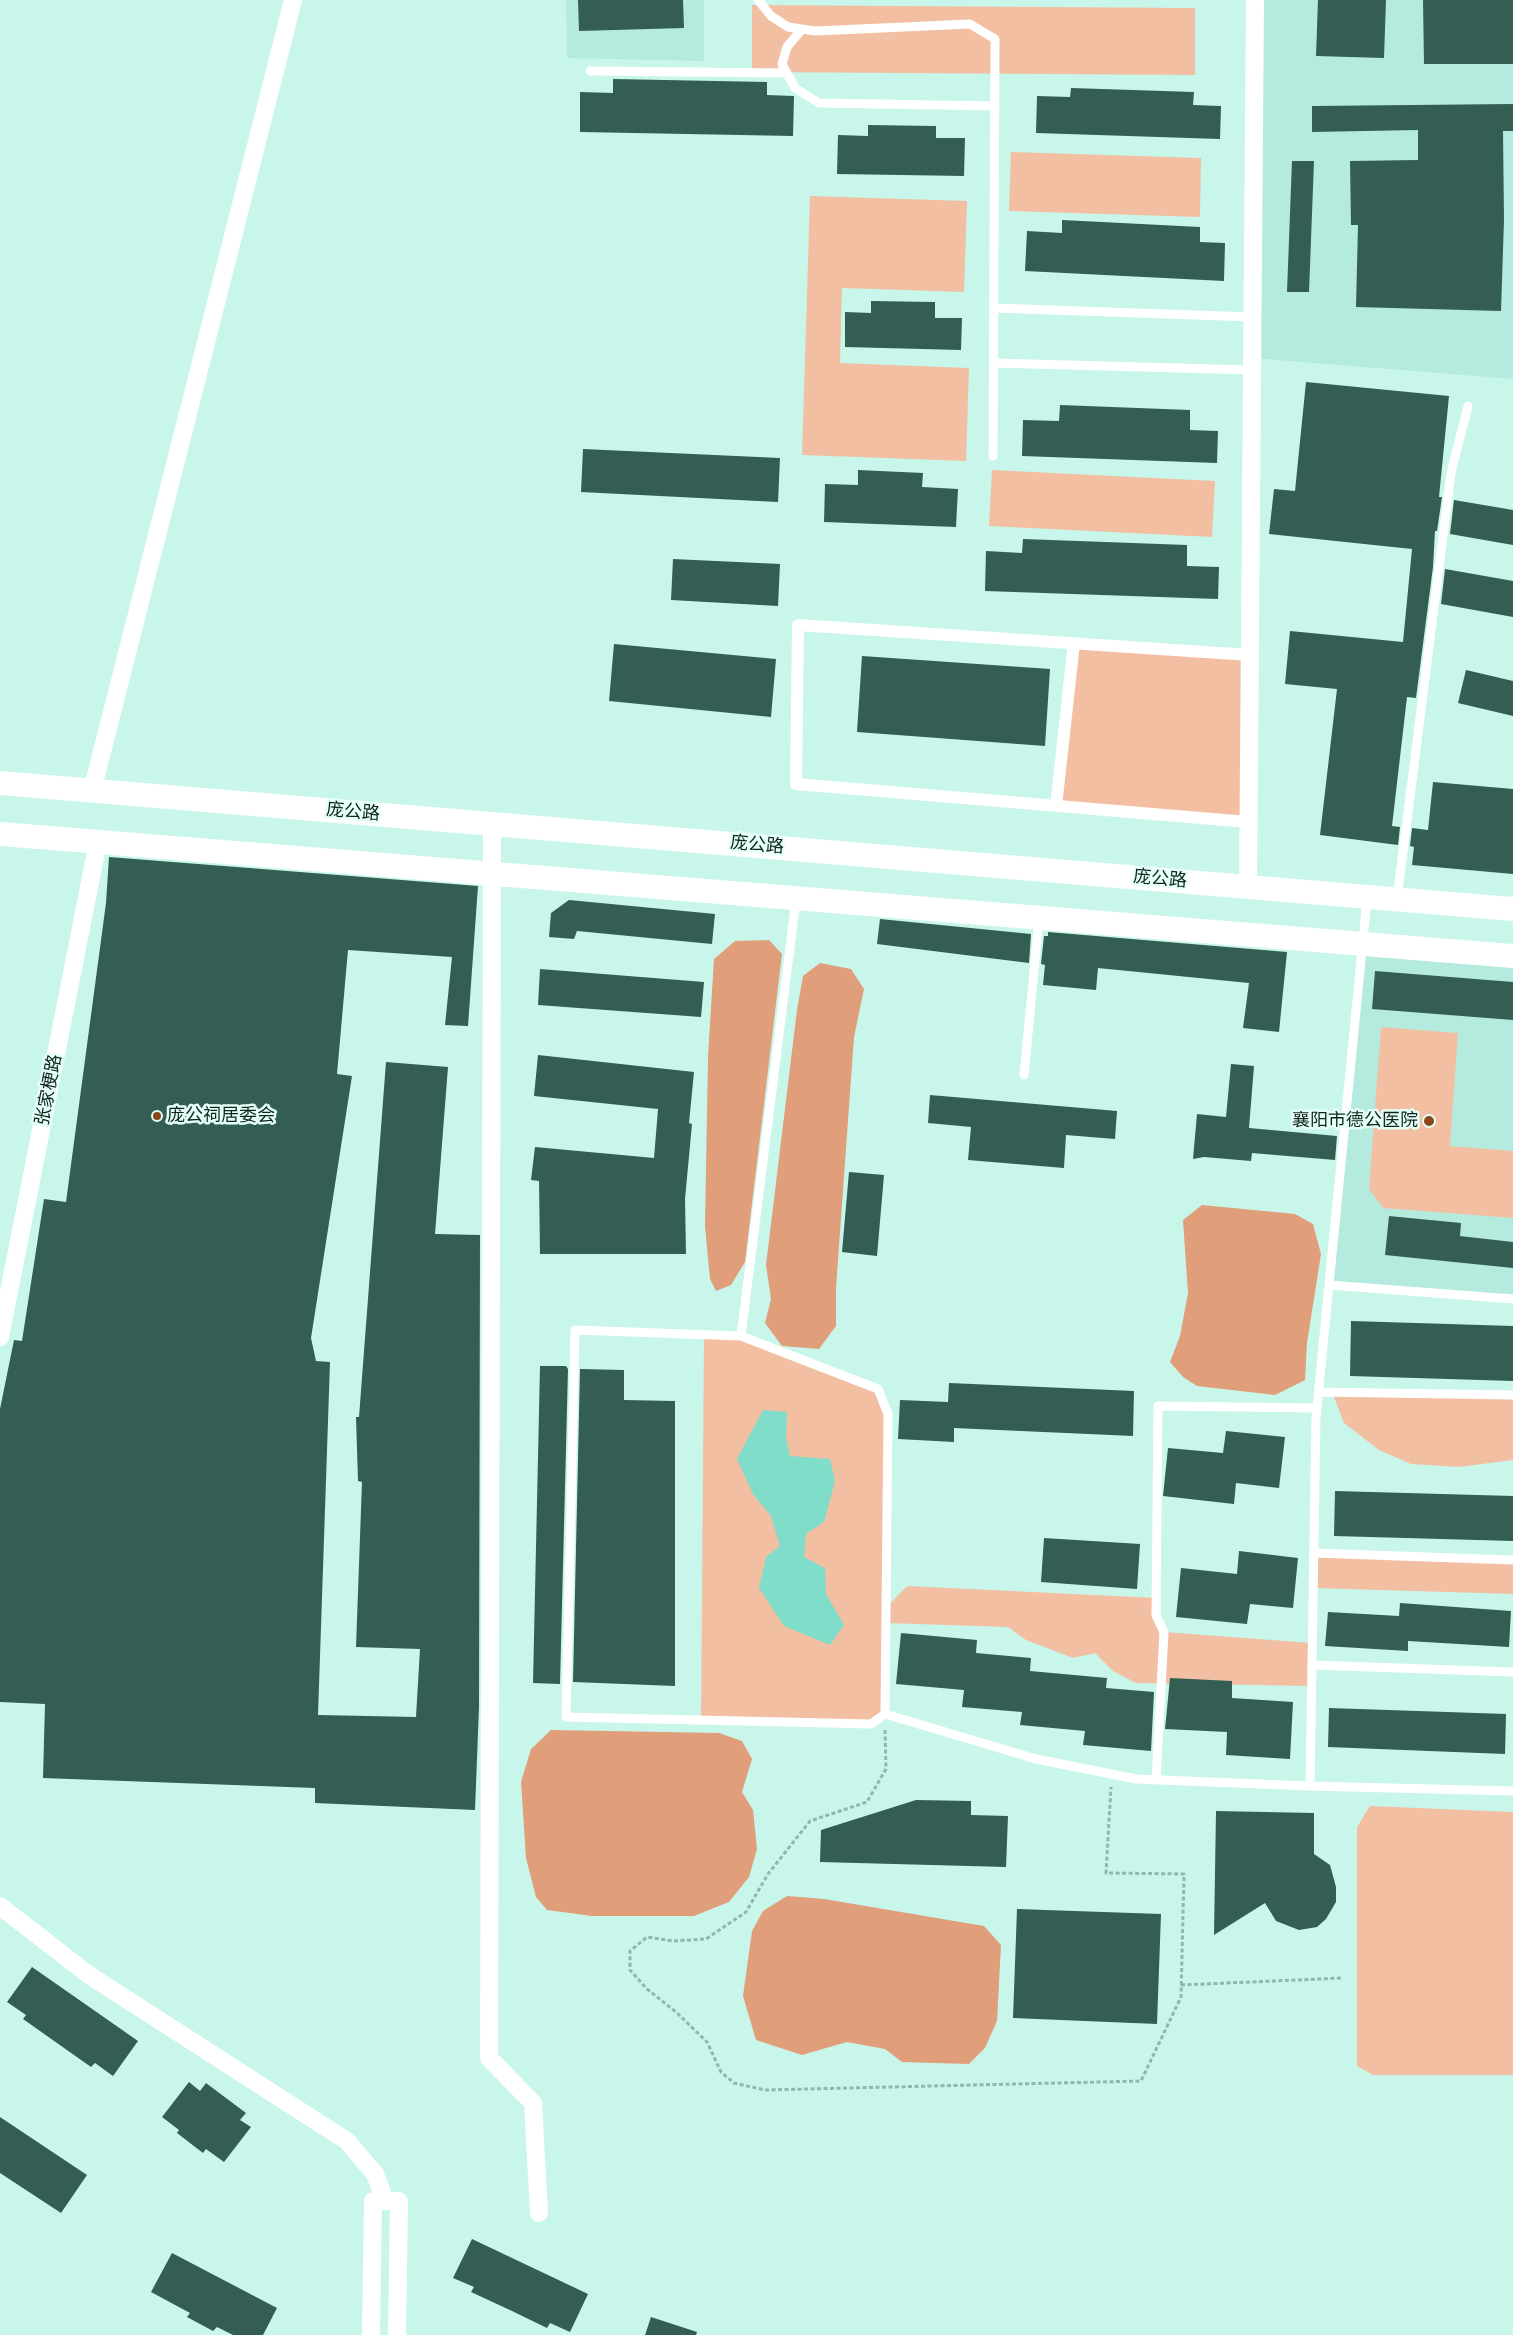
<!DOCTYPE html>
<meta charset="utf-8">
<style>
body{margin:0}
canvas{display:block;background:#c8f6ea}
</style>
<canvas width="1513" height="2335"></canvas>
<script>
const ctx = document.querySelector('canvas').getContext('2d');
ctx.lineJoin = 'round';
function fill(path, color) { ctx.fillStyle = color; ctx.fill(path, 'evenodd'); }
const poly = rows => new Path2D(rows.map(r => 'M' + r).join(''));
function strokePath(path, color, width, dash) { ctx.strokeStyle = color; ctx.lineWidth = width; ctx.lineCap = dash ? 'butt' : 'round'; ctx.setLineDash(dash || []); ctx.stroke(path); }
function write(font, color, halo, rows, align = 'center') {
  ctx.font = font + ' "IBM Plex Sans","Noto Sans SC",sans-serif'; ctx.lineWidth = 5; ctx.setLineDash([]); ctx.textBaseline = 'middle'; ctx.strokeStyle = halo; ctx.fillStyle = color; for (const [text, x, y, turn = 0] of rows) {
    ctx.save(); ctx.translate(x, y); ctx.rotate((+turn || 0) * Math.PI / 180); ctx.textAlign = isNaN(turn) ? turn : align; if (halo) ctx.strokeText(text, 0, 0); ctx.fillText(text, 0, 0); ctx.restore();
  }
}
const built = poly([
 [566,0,704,0,704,61,567,58],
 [1264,0,1513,0,1513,379,1252,358],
 [1363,945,1513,956,1513,1299,1329,1285]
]);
const green = poly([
 [752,5,1195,8,1195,75,752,72],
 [1011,152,1201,158,1200,217,1009,211],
 [810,196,967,201,964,292,842,288,840,363,969,368,966,461,802,455],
 [992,470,1215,481,1212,537,989,526],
 [1074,643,1250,655,1248,822,1056,806],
 [1381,1027,1458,1033,1450,1146,1513,1151,1513,1218,1383,1208,1369,1189],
 [704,1335,741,1336,878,1389,888,1414,887,1607,907,1586,1157,1598,1164,1632,1312,1643,1311,1686,1136,1683,1113,1671,1095,1653,1073,1658,1026,1640,1008,1627,886,1623,885,1714,871,1724,701,1720],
 [1332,1392,1513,1395,1513,1460,1459,1467,1411,1464,1379,1450,1344,1423],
 [1313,1553,1513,1560,1513,1594,1313,1588],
 [1370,1806,1513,1812,1513,2075,1373,2075,1357,2066,1357,1827]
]);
const forest = poly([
 [769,940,782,954,745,1262,731,1285,716,1291,710,1279,705,1226,708,1056,714,959,735,941],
 [820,963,851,969,864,989,854,1037,836,1288,836,1326,819,1349,782,1346,765,1323,771,1299,766,1265,797,1010,803,976],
 [1202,1205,1295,1214,1313,1224,1321,1254,1307,1343,1305,1380,1275,1395,1197,1386,1183,1377,1170,1362,1180,1336,1188,1293,1183,1220],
 [551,1730,719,1733,742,1741,752,1759,742,1792,753,1810,757,1849,749,1877,729,1902,694,1916,592,1916,547,1910,536,1897,526,1858,521,1782,531,1749],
 [787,1896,824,1899,984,1926,1001,1945,997,2021,985,2048,969,2064,902,2062,885,2049,847,2042,802,2055,756,2040,743,1996,752,1931,763,1911]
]);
const water = poly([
 [763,1410,787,1412,786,1438,790,1456,830,1459,835,1481,824,1522,806,1534,804,1557,825,1568,826,1594,844,1625,830,1645,784,1626,759,1588,766,1557,780,1546,771,1516,753,1494,737,1459]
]);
const building = poly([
 [578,0,683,0,684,28,579,31],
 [1318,0,1386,0,1384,58,1316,56],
 [1423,0,1513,0,1513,64,1424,64],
 [613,79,767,82,767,95,794,96,793,136,580,132,580,92,613,93],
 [1071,88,1194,92,1193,105,1221,106,1220,139,1036,133,1037,96,1070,97],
 [1513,104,1513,131,1503,131,1504,220,1501,311,1356,307,1358,225,1351,225,1350,161,1418,160,1418,130,1312,132,1312,106],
 [868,125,936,126,936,138,965,138,964,176,837,174,838,135,868,136],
 [1292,161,1314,161,1309,292,1287,292],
 [1062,220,1200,227,1200,242,1225,243,1224,281,1025,271,1027,231,1062,233],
 [871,301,935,302,935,318,962,318,961,350,845,347,845,312,871,313],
 [1306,382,1449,396,1439,497,1442,497,1437,531,1435,531,1433,567,1416,698,1407,697,1392,826,1400,827,1398,845,1320,835,1337,689,1285,684,1290,631,1403,642,1412,549,1269,534,1274,489,1295,491],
 [1060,405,1190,410,1190,430,1218,431,1217,463,1022,456,1023,420,1059,421],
 [583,449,780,458,778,502,581,492],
 [858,470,923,473,922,487,958,489,956,527,824,522,825,484,858,485],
 [1454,500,1513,510,1513,545,1450,534],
 [1023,539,1187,545,1187,566,1219,567,1218,599,985,591,986,551,1022,553],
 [673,559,780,564,778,606,671,600],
 [1445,569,1513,581,1513,617,1441,604],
 [614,644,776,659,771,717,609,701],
 [862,656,1050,669,1045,746,857,732],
 [1466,670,1513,681,1513,716,1458,703],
 [1433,782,1513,789,1513,874,1412,865,1414,847,1410,846,1412,828,1428,830],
 [109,857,478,886,468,1026,445,1025,452,957,348,950,337,1074,352,1076,311,1338,316,1361,330,1362,318,1715,416,1717,420,1649,356,1647,362,1482,358,1481,356,1417,359,1417,386,1062,448,1067,435,1234,480,1235,479,1707,475,1810,315,1803,315,1788,43,1778,45,1704,0,1702,0,1409,14,1340,22,1341,44,1199,66,1202,106,903],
 [569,900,715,914,712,944,577,931,574,939,549,937,551,913],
 [880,919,1031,934,1029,963,877,944],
 [1048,932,1287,952,1279,1032,1243,1028,1249,983,1098,968,1096,990,1043,985,1045,965,1041,964,1044,936,1048,936],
 [540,969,704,982,701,1017,538,1005],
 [1375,971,1513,982,1513,1020,1372,1009],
 [538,1055,694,1072,689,1123,692,1124,685,1199,686,1254,540,1254,539,1181,531,1180,535,1147,654,1158,658,1109,534,1096],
 [1231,1064,1254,1066,1249,1128,1337,1136,1335,1160,1252,1153,1251,1161,1204,1157,1193,1159,1197,1114,1226,1117],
 [930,1095,1117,1111,1115,1139,1066,1135,1064,1168,968,1160,971,1127,928,1123],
 [849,1172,884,1175,877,1256,842,1252],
 [1389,1216,1461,1223,1460,1236,1513,1242,1513,1268,1385,1255],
 [1351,1321,1513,1326,1513,1381,1350,1376],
 [540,1366,566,1366,568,1369,560,1684,533,1683],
 [580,1369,624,1370,624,1400,675,1401,675,1686,573,1682],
 [949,1383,1134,1391,1133,1436,954,1428,954,1442,898,1439,900,1400,948,1402],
 [1226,1431,1285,1437,1279,1488,1236,1483,1234,1504,1163,1496,1168,1448,1223,1453],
 [1335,1491,1513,1496,1513,1541,1334,1536],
 [1044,1538,1140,1544,1137,1589,1041,1582],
 [1239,1551,1298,1558,1293,1608,1250,1604,1247,1624,1176,1617,1181,1568,1237,1574],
 [1400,1603,1511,1611,1509,1647,1408,1641,1408,1651,1325,1646,1328,1612,1399,1616],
 [901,1633,977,1640,976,1653,1031,1658,1030,1671,1107,1678,1106,1688,1154,1692,1151,1751,1083,1745,1085,1731,1020,1725,1022,1712,962,1707,964,1690,896,1684],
 [1170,1678,1232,1681,1232,1698,1293,1702,1290,1759,1226,1755,1227,1732,1165,1729],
 [1329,1708,1506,1714,1505,1754,1328,1747],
 [916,1800,971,1801,971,1815,1008,1816,1006,1867,820,1862,821,1830],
 [1216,1811,1314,1813,1314,1854,1330,1865,1336,1887,1336,1902,1326,1919,1317,1927,1299,1930,1276,1921,1265,1903,1214,1935],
 [1017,1909,1161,1914,1157,2024,1013,2018],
 [32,1967,138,2041,113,2076,95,2063,91,2067,23,2019,26,2015,7,2002],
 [189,2082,200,2091,206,2083,246,2113,240,2120,251,2127,224,2162,206,2149,203,2153,177,2133,179,2130,162,2117],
 [0,2117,87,2175,61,2213,0,2173],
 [472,2239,588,2294,570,2332,550,2323,547,2328,512,2311,471,2292,474,2287,453,2278],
 [172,2253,277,2308,263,2335,233,2335,217,2327,213,2331,187,2317,190,2313,151,2292],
 [651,2317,697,2332,696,2335,645,2335]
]);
const path = poly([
 [885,1730,886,1769,867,1802,810,1821,768,1874,746,1912,706,1939,673,1941,647,1937,630,1951,630,1970,647,1989,676,2012,707,2042,721,2072,734,2083,765,2090,1141,2081,1181,1997,1184,1874,1106,1873,1111,1787],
 [1181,1985,1343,1978]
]);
const service = poly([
 [758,0,771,16,788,27,815,31,970,24,995,39,993,456],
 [802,29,787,47,782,64,795,88,819,103,995,106],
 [590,71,787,73],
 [994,308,1252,317],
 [994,363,1252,370],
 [1367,899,1316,1417,1310,1786,1513,1791],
 [1397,899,1451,473,1468,406],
 [1024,1075,1039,919],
 [1329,1285,1513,1299],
 [575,1330,741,1336,878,1389,888,1414,885,1714,871,1724,566,1717,575,1330],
 [741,1336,796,900],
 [1319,1392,1513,1395],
 [1313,1553,1513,1560],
 [1312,1665,1513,1672],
 [885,1714,1036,1759,1136,1779,1310,1786],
 [1156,1780,1164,1632,1156,1615,1158,1406,1317,1408]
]);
const pedestrian = poly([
 [1056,806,1074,643],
 [1248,822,796,784,798,625,1250,655]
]);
const minor = poly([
 [92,791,293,0],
 [492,823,489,2058,533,2103,539,2213],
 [1248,886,1255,0],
 [0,1337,98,842],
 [0,1906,89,1975,347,2141,375,2174,385,2201],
 [371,2335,373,2201,399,2201,397,2335]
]);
const secondary = poly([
 [0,783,1513,909],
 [0,834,1513,956]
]);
const markers = [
 [157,1116,5,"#8b471c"],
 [1429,1121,6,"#8b471c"]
];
const streetNames = [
 ["庞公路",353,812,5],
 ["庞公路",757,845,5],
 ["庞公路",1160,879,5],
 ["张家梗路",49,1090,-79]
];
const poiNames = [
 ["庞公祠居委会",167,1116],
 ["襄阳市德公医院",1418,1121,"right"]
];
fill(built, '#b5ebde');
fill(green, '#f3bfa3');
fill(forest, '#e19e7a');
fill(water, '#7fddc9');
fill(building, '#345d54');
strokePath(path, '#91b6ad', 3, [4, 2.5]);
strokePath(service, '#fff', 9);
strokePath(pedestrian, '#fff', 12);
strokePath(minor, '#fff', 18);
strokePath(secondary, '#fff', 24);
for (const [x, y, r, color] of markers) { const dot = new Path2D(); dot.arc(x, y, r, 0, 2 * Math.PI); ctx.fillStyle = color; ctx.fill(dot); strokePath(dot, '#e4fef8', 2); }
write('18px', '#12231f', '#e4fef8', streetNames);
write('18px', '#12231f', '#e4fef8', poiNames, 'left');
</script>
